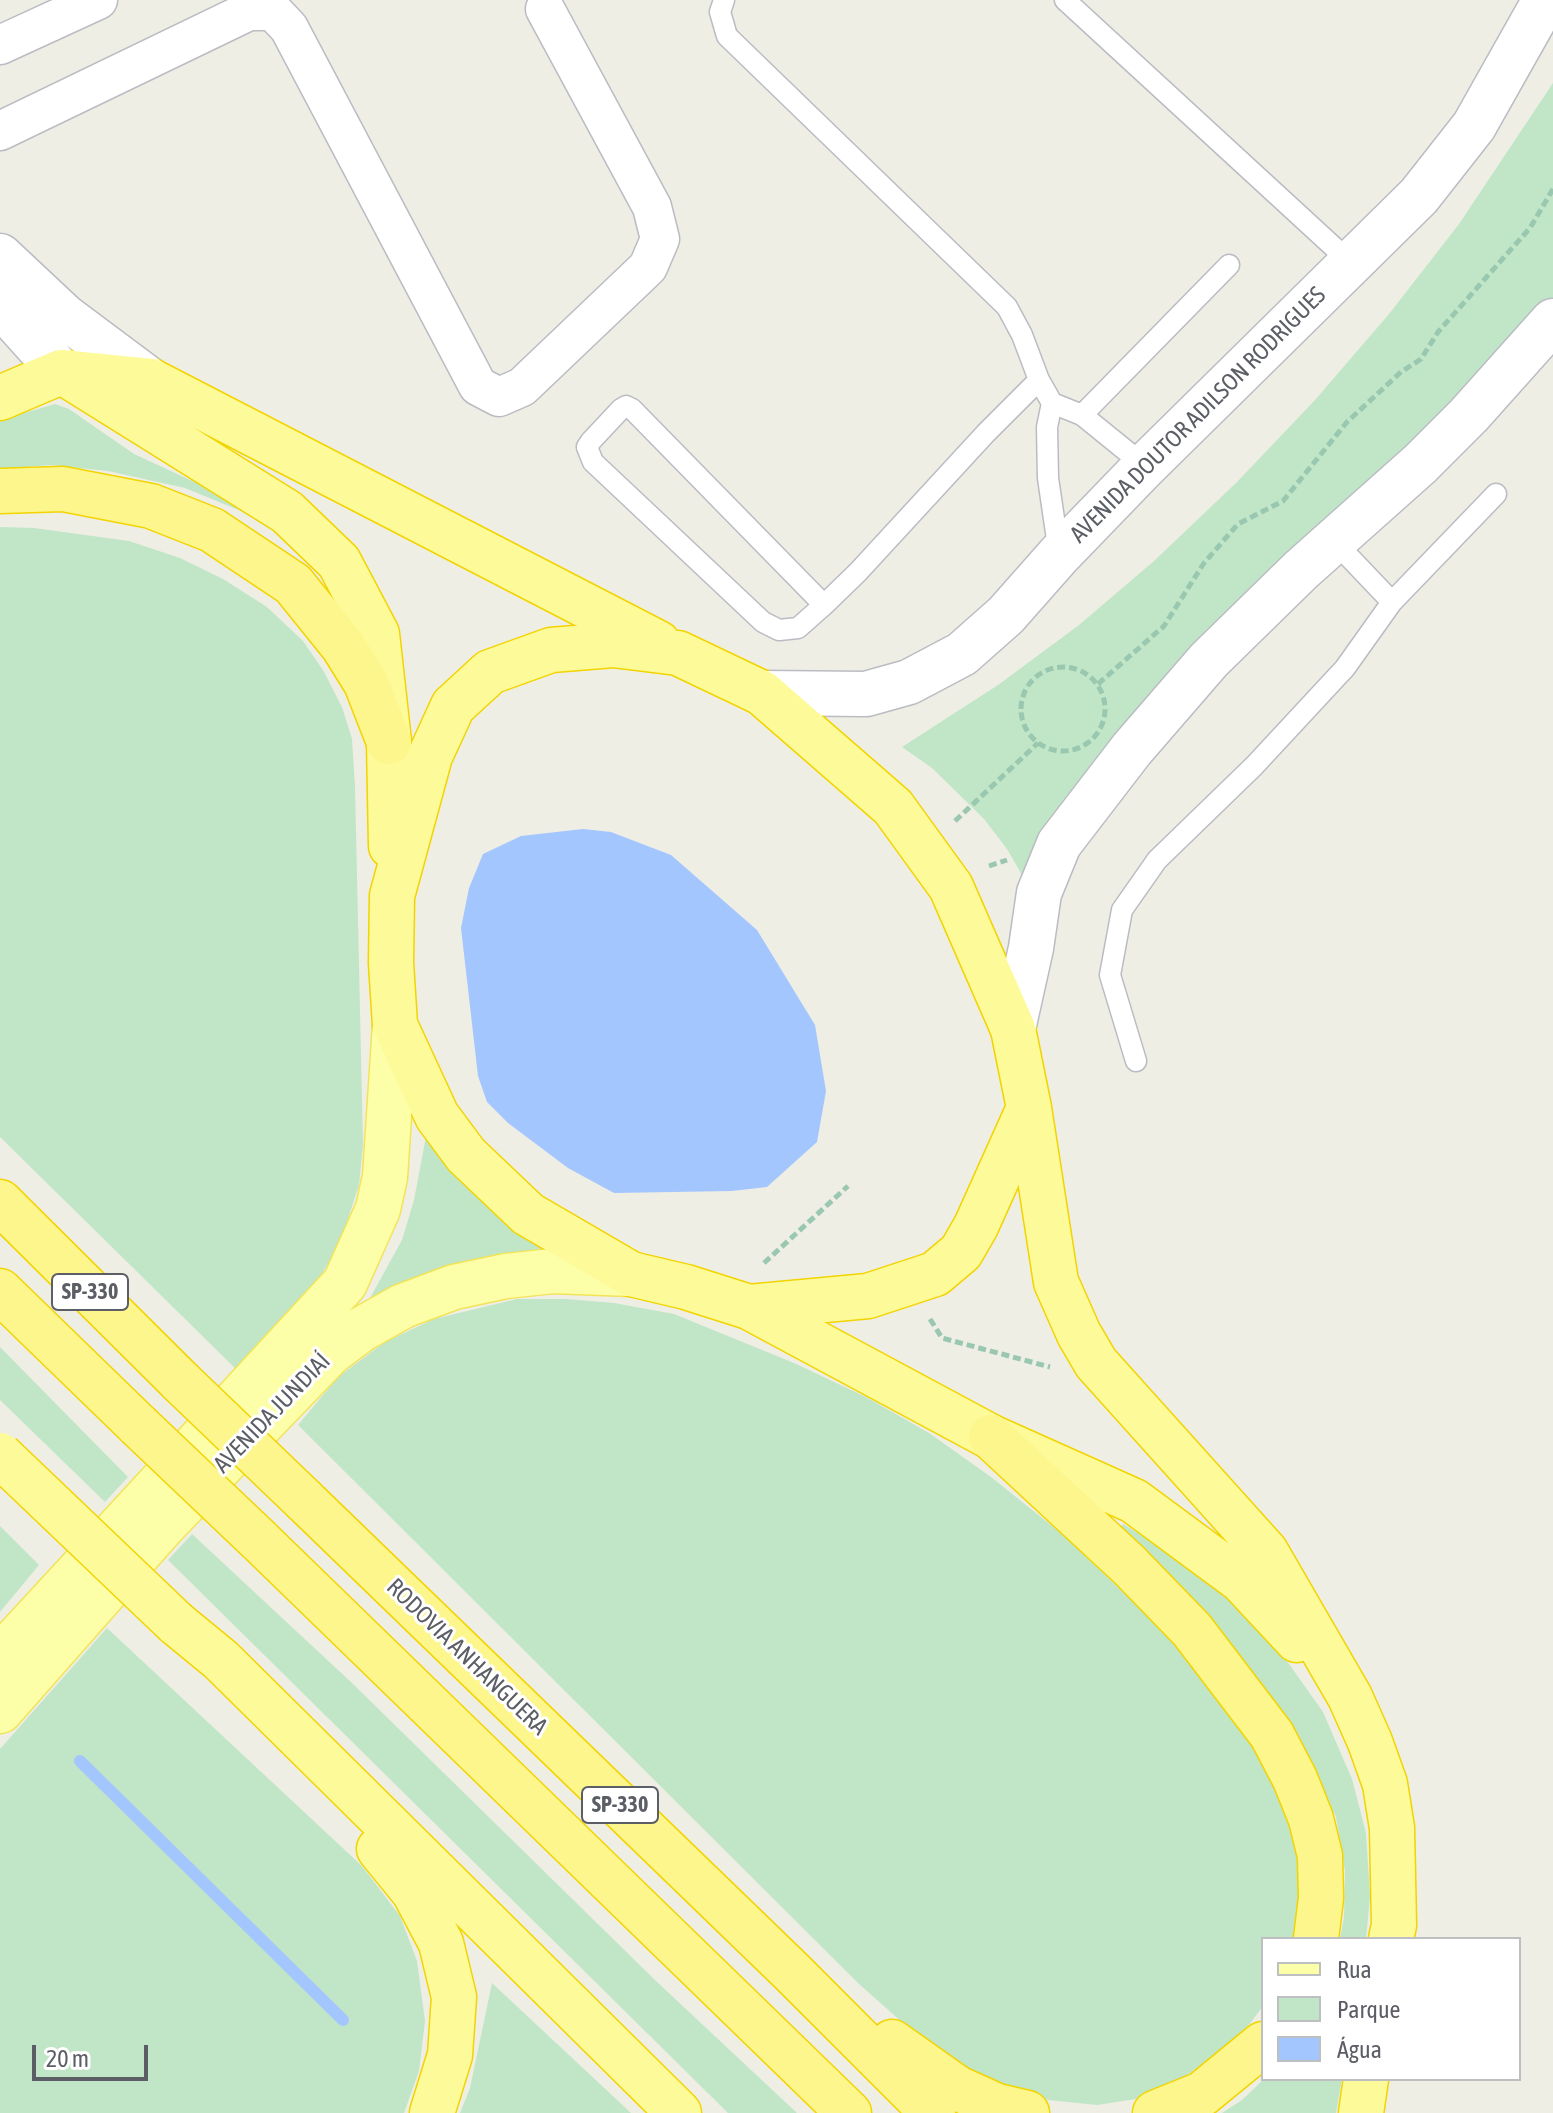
<!DOCTYPE html>
<meta charset="utf-8">
<style>
body{margin:0}
#map{position:relative;width:1553px;height:2113px;overflow:hidden;background:#efeee4;font-family:"Asap Condensed",sans-serif}
canvas{display:block}
.legend{position:absolute;left:1261px;top:1937px;width:260px;height:144px;box-sizing:border-box;background:#fff;border:2px solid #bebfc1;margin:0;padding:10px 14px;list-style:none;font-size:24px;color:#5c5e65}
.legend li{display:flex;align-items:center;gap:16px;height:40px}
.legend b{width:40px;border:2px solid #bebfc1}
.scale{position:absolute;left:32px;top:2045px;width:116px;height:36px;box-sizing:border-box;border:4px solid #5c5e65;border-top:0;padding-left:10px;font-size:24px;line-height:28px;white-space:nowrap;color:#5c5e65;-webkit-text-stroke:6px #fff;paint-order:stroke}
</style>
<div id="map">
<canvas width="1553" height="2113"></canvas>
<ul class="legend">
<li><b style="height:10px;background:#fdffa8"></b>Rua</li>
<li><b style="height:22px;background:#c0e6c7"></b>Parque</li>
<li><b style="height:22px;background:#a3c6ff"></b>Água</li>
</ul>
<div class="scale">20 m</div>
</div>
<script>
const ctx = document.querySelector('canvas').getContext('2d');
ctx.lineJoin = 'round';
function fill(path, color) { ctx.fillStyle = color; ctx.fill(path, 'evenodd'); }
const poly = rows => new Path2D(rows.map(r => 'M' + r).join(''));
function strokePath(path, color, width, dash) { ctx.strokeStyle = color; ctx.lineWidth = width; ctx.lineCap = dash ? 'butt' : 'round'; ctx.setLineDash(dash || []); ctx.stroke(path); }
function write(font, color, halo, rows, align = 'center') {
  ctx.font = font + ' "Asap Condensed",sans-serif'; ctx.lineWidth = 6; ctx.setLineDash([]); ctx.textBaseline = 'middle'; ctx.strokeStyle = halo; ctx.fillStyle = color; for (const [text, x, y, turn = 0] of rows) {
    ctx.save(); ctx.translate(x, y); ctx.rotate((+turn || 0) * Math.PI / 180); ctx.textAlign = isNaN(turn) ? turn : align; if (halo) ctx.strokeText(text, 0, 0); ctx.fillText(text, 0, 0); ctx.restore();
  }
}
const green = poly([
 [1553,83,1553,311,1026,882,1007,849,984,819,932,768,902,747,998,685,1079,625,1154,561,1237,482,1315,400,1389,314,1459,224],
 [55,404,69,409,134,454,251,508,301,548,241,511,185,488,108,471,51,465,0,469,0,420],
 [0,527,34,528,129,541,180,558,223,579,267,607,303,641,323,670,342,707,352,739,355,786,363,1144,359,1185,340,1243,322,1274,240,1373,0,1137],
 [427,1131,544,1245,539,1253,411,1280,370,1298,402,1240,414,1200],
 [517,1299,566,1299,614,1303,674,1314,794,1363,866,1397,929,1433,991,1477,1061,1533,1143,1611,1183,1653,1253,1742,1282,1793,1301,1851,1300,1895,1293,1939,1263,1939,1263,2006,1249,2025,1217,2053,1179,2081,1136,2099,1097,2105,1048,2100,965,2070,920,2038,859,1984,298,1425,338,1377,385,1342,434,1319],
 [0,1347,128,1477,105,1502,0,1400],
 [1123,1524,1211,1578,1247,1613,1289,1664,1323,1712,1352,1779,1366,1833,1370,1897,1366,1939,1340,1939,1344,1917,1345,1871,1336,1817,1306,1753,1253,1673,1191,1599,1116,1532],
 [0,1526,39,1565,0,1612],
 [192,1534,352,1683,656,1981,797,2113,728,2113,168,1560],
 [107,1628,362,1866,400,1916,417,1961,425,2021,419,2071,404,2113,0,2113,0,1749],
 [492,1983,631,2113,460,2113,470,2088],
 [1264,2079,1342,2079,1336,2113,1222,2113,1242,2100]
]);
const water = poly([
 [583,829,611,832,671,855,757,930,815,1025,826,1091,817,1142,767,1187,732,1191,614,1193,568,1168,508,1123,487,1102,478,1076,461,928,469,888,483,854,521,836]
]);
const stream = poly([
 [80,1761,343,2020]
]);
const path = poly([
 '1021 709a42 42 0 1 1 84 0a42 42 0 1 1-84 0Z',
 [1098,684,1164,626,1204,563,1238,524,1283,501,1347,422,1401,372,1421,359,1438,332,1530,228,1553,189],
 [955,821,1038,743],
 [989,866,1007,860],
 [764,1263,848,1186],
 [930,1319,942,1338,1050,1367]
]);
const service = poly([
 [724,0,720,12,727,36,1007,307,1022,335,1039,380,1052,403,1082,415,1145,466],
 [1065,0,1350,262],
 [1052,403,1047,427,1048,478,1059,553],
 [1082,415,1229,265],
 [1333,540,1392,602],
 [824,605,632,409,626,406,621,409,591,441,587,447,593,462,763,622,779,630,798,628,824,605,858,572,986,433,1039,380],
 [1136,1061,1110,975,1122,910,1157,860,1254,766,1345,668,1392,602,1496,494]
]);
const minor = poly([
 [0,45,98,0],
 [0,131,249,11,273,11,289,28,478,386,499,397,522,387,648,267,660,239,652,207,545,9]
]);
const tertiary = poly([
 [0,256,64,316,151,381],
 [0,304,61,372],
 [762,693,866,694,909,682,962,654,1006,615,1059,555,1145,466,1419,196,1474,126,1545,0],
 [1013,1029,1031,948,1039,893,1059,844,1132,749,1209,660,1301,570,1420,464,1469,415,1553,321]
]);
const primary = poly([
 [0,1657,345,1283,378,1209,385,1177,395,1025],
 [0,1711,163,1526,330,1353,362,1329,403,1306,454,1287,506,1276,553,1271,631,1274]
]);
const trunk = poly([
 [69,376,287,512,339,562,377,634,389,742,391,846],
 [0,398,61,372,151,381,658,643],
 [613,645,678,653,762,693,893,807,951,887,1013,1029,1029,1108,976,1226,961,1252,935,1274,868,1296,749,1307,686,1287,631,1274,528,1214,466,1155,437,1116,395,1025,391,963,392,896,430,756,453,706,490,672,551,650,613,645],
 [1029,1108,1056,1282,1079,1334,1096,1363,1266,1552,1350,1697,1370,1742,1385,1784,1392,1828,1394,1925,1391,1939],
 [749,1307,991,1437,1134,1501,1241,1580,1297,1640],
 [176,1623,221,1660,679,2113],
 [379,1849,414,1892,441,1943,454,1997,450,2055,432,2113],
 [1361,2113,1366,2079]
]);
const motorway = poly([
 [0,491,63,489,151,506,212,530,293,584,343,646,366,683,389,742],
 [0,1202,181,1382],
 [0,1291,138,1425],
 [991,1437,1129,1565,1192,1630,1272,1735,1295,1779,1311,1819,1320,1856,1321,1898,1316,1939],
 [304,1500,792,1972,933,2113],
 [259,1540,849,2113],
 [892,2042,957,2088,997,2106,1027,2113],
 [1155,2113,1202,2094,1263,2044]
]);
const trunkBridge = poly([
 [0,1455,176,1623]
]);
const motorwayBridge = poly([
 [181,1382,304,1500],
 [138,1425,259,1540]
]);
const shields = [
 [90,1292,76],
 [620,1805,76]
];
const shieldNames = [
 ["SP-330",90,1292],
 ["SP-330",620,1805]
];
const streetNames = [
 ["AVENIDA DOUTOR ADILSON RODRIGUES",1198,415,-45],
 ["AVENIDA JUNDIAÍ",272,1413,-46],
 ["RODOVIA ANHANGUERA",467,1657,44]
];
fill(green, '#c0e6c7');
fill(water, '#a3c6ff');
strokePath(stream, '#a3c6ff', 12);
strokePath(service, '#bbbcc3', 23);
strokePath(minor, '#bbbcc3', 41);
strokePath(tertiary, '#bbbcc3', 47);
strokePath(primary, '#f2e459', 47);
strokePath(trunk, '#f2d400', 47);
strokePath(motorway, '#f2d400', 47);
strokePath(path, '#99c7af', 5, [8, 4]);
strokePath(service, '#fff', 20);
strokePath(minor, '#fff', 38);
strokePath(tertiary, '#fff', 44);
strokePath(primary, '#fdffa8', 44);
strokePath(trunk, '#fdfa9a', 44);
strokePath(motorway, '#fdf68c', 44);
strokePath(trunkBridge, '#f2d400', 47, []);
strokePath(motorwayBridge, '#f2d400', 47, []);
strokePath(trunkBridge, '#fdfa9a', 44);
strokePath(motorwayBridge, '#fdf68c', 44);
for (const [x, y, w] of shields) { const box = new Path2D(); box.roundRect(x - w / 2, y - 18, w, 36, 6); ctx.fillStyle = '#fff'; ctx.fill(box); strokePath(box, '#5c5e65', 2); }
write('bold 22px', '#5c5e65', null, shieldNames);
write('24px', '#5c5e65', '#fff', streetNames);
</script>
